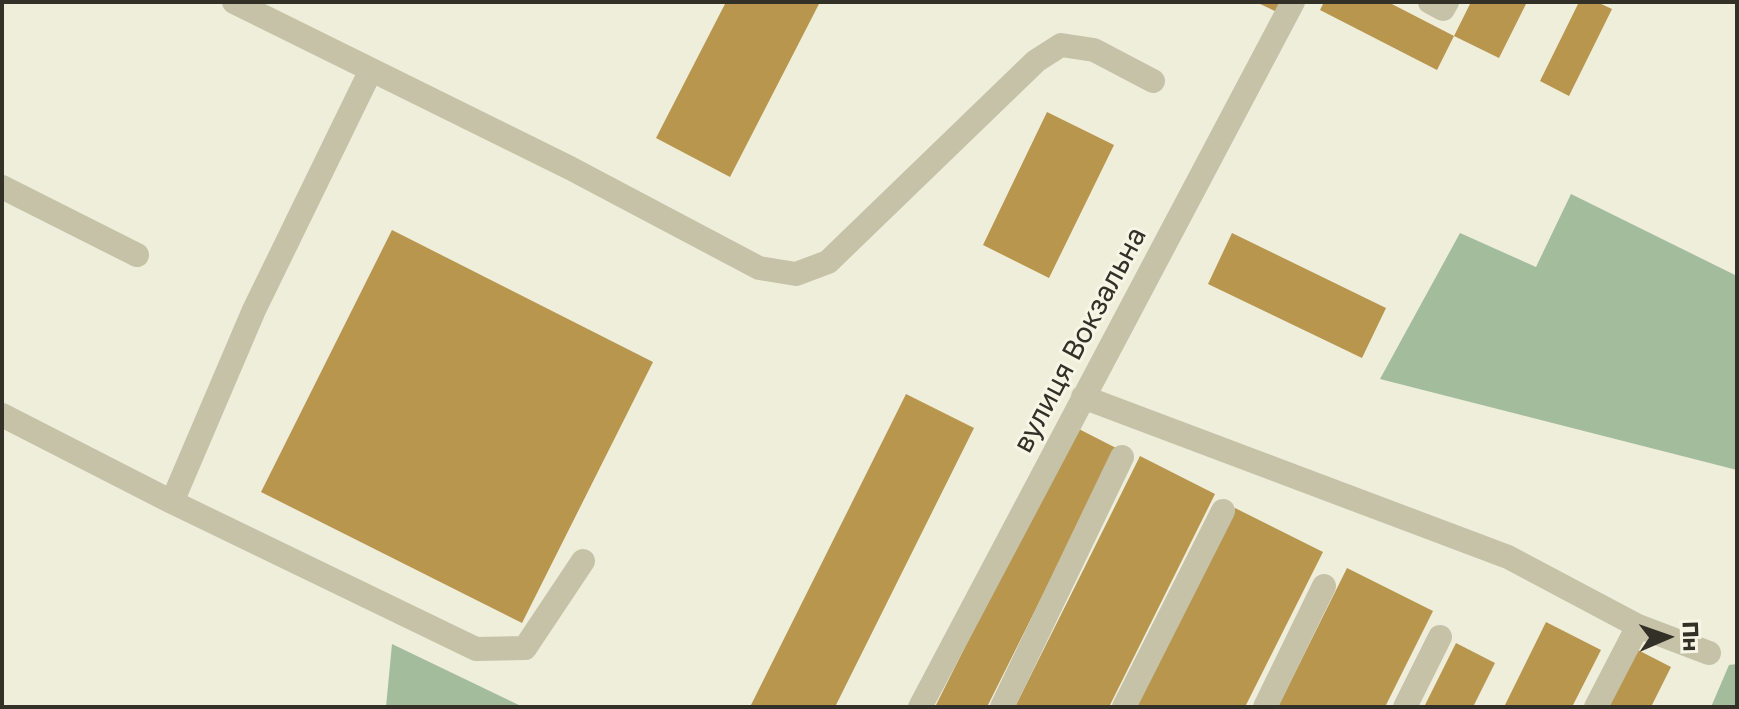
<!DOCTYPE html>
<meta charset="utf-8">
<style>
body{margin:0}
#map{position:relative;width:1739px;height:709px;overflow:hidden;background:#eeeeda;font-family:"Golos Text",sans-serif}
canvas{display:block}
.frame{position:absolute;inset:0;border:4px solid #323027;pointer-events:none}
.north{position:absolute;left:1627px;top:597px;width:80px;height:80px;-webkit-text-stroke:6px #f7f6e6;paint-order:stroke;rotate:88deg;font-size:22px;font-weight:700;line-height:32px;text-align:center;color:#323027}
.north::after{content:'';display:block;margin:auto;width:28px;height:36px;background:#323027;clip-path:polygon(50% 0,100% 100%,50% 72%,0 100%)}
</style>
<div id="map">
<canvas width="1739" height="709"></canvas>
<div class="frame"></div>
<div class="north">Пн</div>
</div>
<script>
const ctx = document.querySelector('canvas').getContext('2d');
ctx.lineJoin = 'round';
function fill(path, color) { ctx.fillStyle = color; ctx.fill(path, 'evenodd'); }
const poly = rows => new Path2D(rows.map(r => 'M' + r).join(''));
function strokePath(path, color, width, dash) { ctx.strokeStyle = color; ctx.lineWidth = width; ctx.lineCap = dash ? 'butt' : 'round'; ctx.setLineDash(dash || []); ctx.stroke(path); }
function write(font, color, halo, rows, align = 'center') {
  ctx.font = font + ' "Golos Text",sans-serif'; ctx.lineWidth = 6; ctx.setLineDash([]); ctx.textBaseline = 'middle'; ctx.strokeStyle = halo; ctx.fillStyle = color; for (const [text, x, y, turn = 0] of rows) {
    ctx.save(); ctx.translate(x, y); ctx.rotate((+turn || 0) * Math.PI / 180); ctx.textAlign = isNaN(turn) ? turn : align; if (halo) ctx.strokeText(text, 0, 0); ctx.fillText(text, 0, 0); ctx.restore();
  }
}
const green = poly([
 [1571,194,1737,276,1737,470,1380,379,1460,233,1536,267],
 [392,644,523,707,386,707],
 [1737,664,1737,707,1711,707,1729,665]
]);
const building = poly([
 [726,2,820,2,730,177,656,138],
 [1256,2,1284,2,1279,13],
 [1324,2,1388,2,1454,36,1437,70,1320,10],
 [1471,2,1527,2,1499,58,1454,36],
 [1579,2,1597,2,1612,9,1569,96,1540,81],
 [1047,112,1114,145,1049,278,983,245],
 [392,230,653,362,522,623,261,492],
 [1232,233,1386,308,1362,358,1208,284],
 [906,394,974,428,835,707,750,707],
 [1075,427,1116,448,987,707,935,707],
 [1140,456,1215,494,1109,707,1015,707],
 [1235,508,1323,552,1245,707,1135,707],
 [1347,568,1433,611,1385,707,1278,707],
 [1546,622,1601,650,1572,707,1504,707],
 [1456,643,1495,663,1473,707,1424,707],
 [1636,649,1671,667,1651,707,1607,707]
]);
const minor = poly([
 [234,2,570,168,759,268,796,274,828,262,1036,61,1061,45,1094,50,1153,81],
 [1430,2,1443,9,1447,2],
 [2,187,137,255],
 [1083,397,1508,557,1638,626,1709,653],
 [2,415,172,502,476,649,525,648,583,561],
 [172,502,254,310,370,72],
 [920,707,1293,2],
 [1002,707,1122,457],
 [1124,707,1223,511],
 [1265,707,1324,586],
 [1405,707,1440,637],
 [1596,707,1638,626]
]);
const streetNames = [
 ["вулиця Вокзальна",1080,340,-62]
];
fill(green, '#a3bc9c');
fill(building, '#b9964e');
strokePath(minor, '#c5c2a8', 24);
write('28px', '#323027', '#f7f6e6', streetNames);
</script>
